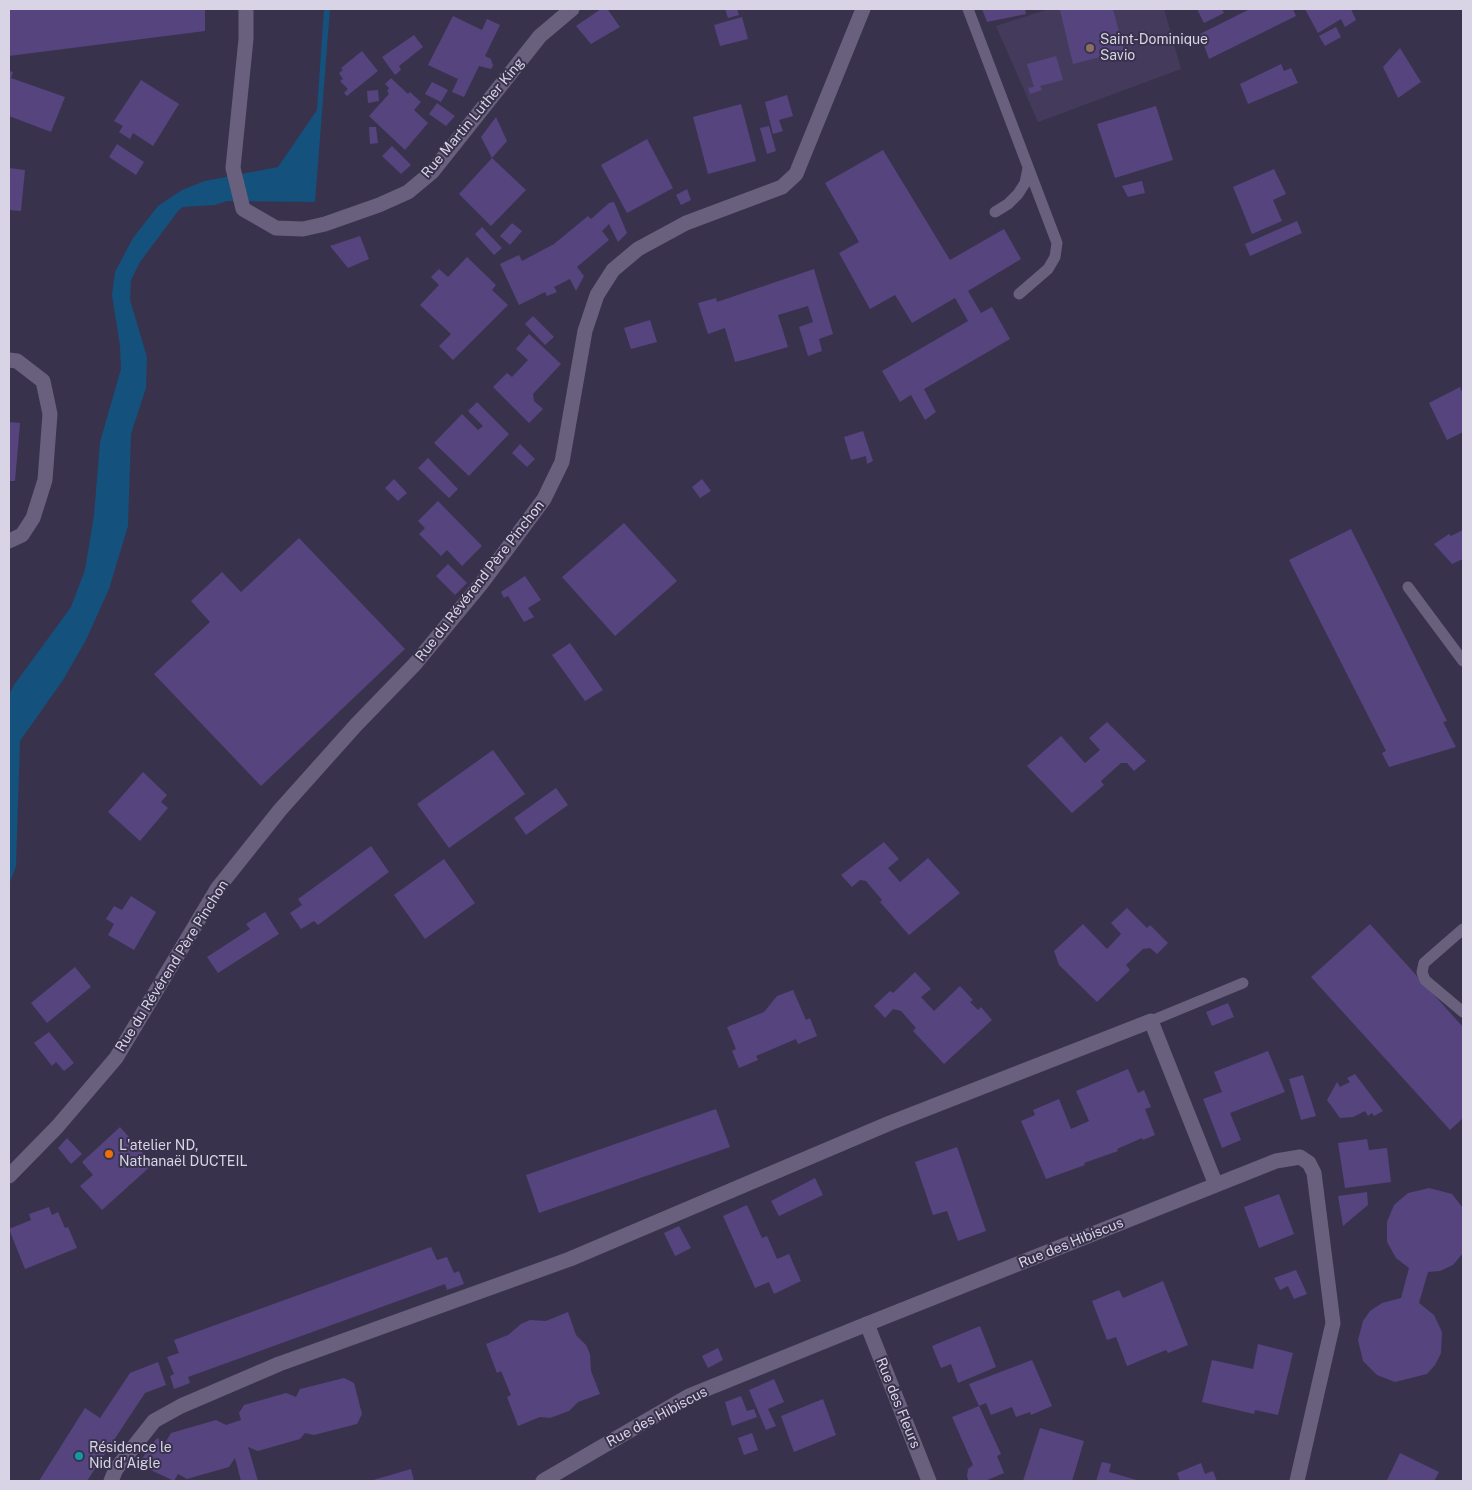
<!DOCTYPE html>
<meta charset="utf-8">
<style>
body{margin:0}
#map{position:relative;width:1472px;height:1490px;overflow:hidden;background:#39324d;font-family:"Public Sans",sans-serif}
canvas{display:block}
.frame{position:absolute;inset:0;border:10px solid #d8d4e5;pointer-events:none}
</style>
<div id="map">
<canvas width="1472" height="1490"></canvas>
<div class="frame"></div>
</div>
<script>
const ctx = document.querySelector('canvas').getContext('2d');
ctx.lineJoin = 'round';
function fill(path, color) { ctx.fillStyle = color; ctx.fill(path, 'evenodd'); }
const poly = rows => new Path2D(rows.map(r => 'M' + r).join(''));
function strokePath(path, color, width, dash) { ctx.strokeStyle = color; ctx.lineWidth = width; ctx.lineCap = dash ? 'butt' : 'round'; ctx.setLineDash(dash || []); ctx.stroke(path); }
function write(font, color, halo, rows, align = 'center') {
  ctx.font = font + ' "Public Sans",sans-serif'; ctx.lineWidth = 4; ctx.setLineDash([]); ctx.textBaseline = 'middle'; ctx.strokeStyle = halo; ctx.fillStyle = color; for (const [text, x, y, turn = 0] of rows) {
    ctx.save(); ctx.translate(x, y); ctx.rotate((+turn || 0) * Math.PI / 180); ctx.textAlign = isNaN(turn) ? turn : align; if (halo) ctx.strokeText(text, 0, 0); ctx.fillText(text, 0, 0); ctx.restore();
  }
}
const built = poly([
 [1049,9,1164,9,1181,69,1038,122,996,26]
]);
const water = poly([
 [324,9,330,9,315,202,227,201,215,205,183,207,178,211,140,262,131,280,130,300,147,357,146,388,131,434,128,526,109,589,86,640,63,680,20,741,16,866,9,885,9,695,14,685,71,607,85,570,94,515,100,442,121,369,120,346,112,295,115,272,133,238,158,206,182,190,205,181,278,167,317,110]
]);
const building = poly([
 [9,9,205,9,205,31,9,56],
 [601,9,608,10,620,27,591,44,576,26],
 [725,9,737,9,739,15,728,18],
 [982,9,1025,9,1026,14,987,22],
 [1113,9,1124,51,1073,64,1060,10],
 [1197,9,1222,9,1224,13,1204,23],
 [1250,9,1293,9,1296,16,1209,59,1200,34],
 [1305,9,1351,9,1356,20,1345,27,1341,19,1318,33],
 [453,16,482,30,487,19,500,25,485,56,491,59,493,66,491,69,479,66,464,97,452,92,458,79,428,65],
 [742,17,748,39,720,46,714,25],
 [1336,27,1341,37,1325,46,1319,36],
 [414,35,423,47,399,66,401,70,395,75,382,57],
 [1400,48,1421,82,1398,98,1383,67],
 [362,51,378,71,347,96,344,93,348,89,340,81,343,79,339,73,343,70,341,68],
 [1056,56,1063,80,1040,86,1042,90,1030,94,1028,88,1034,87,1027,64],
 [1281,64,1284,71,1291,68,1298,83,1248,104,1240,84],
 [9,71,13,72,11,78,65,97,51,132,9,116],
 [391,78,408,94,410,92,421,102,414,110,428,123,405,150,369,116,389,94,387,91,389,88,385,84],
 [141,80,179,104,153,146,133,133,130,139,119,132,123,126,114,121],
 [432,82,448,90,441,102,425,94],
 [378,90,379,101,368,103,367,91],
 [787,95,793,116,779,120,783,131,773,134,765,102],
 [437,103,455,116,446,126,429,114],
 [741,104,756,161,708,174,693,117],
 [1156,106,1173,160,1115,178,1097,124],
 [496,117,507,141,492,158,481,137],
 [769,126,776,151,767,154,760,128],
 [369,127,376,127,378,143,370,144],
 [647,139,673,188,627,213,601,165],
 [117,144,144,162,136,175,109,157],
 [392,146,411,165,401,174,382,156],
 [883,150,950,260,1004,229,1021,259,968,291,981,313,992,307,1010,339,924,389,936,412,925,420,911,395,900,402,882,371,968,321,955,298,912,323,895,295,870,309,839,253,859,242,825,183],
 [492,158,526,190,491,226,459,194],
 [9,168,25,170,21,211,9,210],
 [1274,169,1286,194,1273,200,1282,221,1252,234,1233,187],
 [1142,181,1145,193,1128,197,1122,186],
 [687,189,691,200,681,205,676,195],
 [614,202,627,233,618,242,609,224,602,231,609,240,577,267,584,276,576,291,570,279,554,287,557,292,547,296,545,292,519,305,500,264,519,255,522,261,554,244,588,216,591,219,609,203],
 [1297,221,1302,233,1250,256,1245,244],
 [512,223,522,231,510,245,500,236],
 [482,227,502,248,494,255,475,234],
 [360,236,369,259,348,268,330,246],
 [467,257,496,285,492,290,508,305,453,360,439,346,451,334,420,305,439,285,431,277,439,269,448,277],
 [814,269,833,334,819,339,822,351,808,356,799,327,813,322,808,306,778,315,788,347,747,359,735,362,725,328,708,334,698,303,716,298,717,302],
 [533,316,554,337,545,345,525,324],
 [650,320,657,342,631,349,624,328],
 [529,334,561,364,533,394,534,401,543,409,529,423,493,387,507,373,512,377,528,360,516,349],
 [1460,387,1463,394,1463,432,1447,440,1429,403],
 [477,402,509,434,469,476,434,443,462,414,478,430,483,426,468,411],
 [9,422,20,423,15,481,9,481],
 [863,431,873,461,867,464,866,456,851,460,844,437],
 [520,444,535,459,527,467,512,453],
 [428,458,458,489,449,498,418,468],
 [394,479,407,493,398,501,385,488],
 [702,479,711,491,700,498,692,487],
 [438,501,482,546,462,566,447,550,441,556,419,534,425,528,418,521],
 [624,523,677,581,615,636,562,577],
 [1351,529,1447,721,1443,722,1456,747,1389,767,1382,753,1386,751,1289,560],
 [1463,530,1463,559,1452,564,1434,544,1449,534,1451,536],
 [299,538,405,649,261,786,154,674,210,622,191,601,222,572,241,592],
 [448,564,467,583,455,595,436,576],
 [525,576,541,600,528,608,534,617,524,622,508,596,504,598,501,592],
 [570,643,603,690,585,701,552,655],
 [1107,722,1146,761,1134,771,1127,763,1121,763,1101,781,1104,785,1072,813,1027,766,1061,736,1085,763,1100,750,1089,738],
 [493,750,525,794,449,848,417,804],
 [143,772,167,795,161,802,168,808,140,841,108,812],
 [556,788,568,805,526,835,514,818],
 [884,842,899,859,888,868,900,882,928,858,960,893,909,935,880,902,882,900,866,881,860,880,852,887,841,875],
 [371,846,389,872,318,925,314,921,301,929,290,913,302,905,298,899],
 [444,859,475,903,425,939,394,895],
 [131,896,156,912,134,950,108,935,114,924,106,919,114,906,122,910],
 [1127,908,1147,928,1150,925,1168,943,1157,954,1150,948,1143,949,1126,965,1130,970,1097,1002,1059,965,1054,951,1083,924,1107,949,1121,934,1111,923],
 [265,912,279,934,218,973,207,957,250,929,246,924],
 [1370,924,1463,1027,1463,1118,1450,1130,1311,977],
 [75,967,91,987,47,1023,31,1003],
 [915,972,931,989,921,997,934,1011,960,986,973,1000,970,1002,978,1010,981,1007,992,1020,944,1064,913,1031,916,1028,901,1011,893,1009,885,1018,874,1006,890,991,893,993],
 [793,990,806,1020,810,1018,817,1036,798,1044,796,1039,756,1056,758,1060,739,1068,732,1051,736,1049,727,1027,764,1012,777,996],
 [1228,1003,1234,1017,1212,1026,1206,1012],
 [49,1032,74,1063,64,1071,56,1062,52,1066,34,1043],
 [1268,1051,1285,1092,1230,1113,1241,1140,1222,1148,1203,1099,1222,1092,1214,1072],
 [1128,1069,1138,1093,1144,1090,1151,1107,1145,1109,1155,1135,1143,1140,1142,1138,1117,1149,1118,1151,1084,1163,1085,1165,1046,1179,1021,1121,1035,1115,1033,1110,1059,1099,1071,1129,1089,1121,1076,1091],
 [1355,1074,1383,1111,1374,1116,1372,1113,1368,1116,1365,1111,1353,1117,1340,1118,1327,1100,1337,1082,1340,1087,1350,1082,1347,1078],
 [1303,1075,1316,1116,1301,1120,1289,1079],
 [716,1109,730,1147,539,1213,526,1175],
 [120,1127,153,1164,102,1210,80,1186,93,1175,82,1162],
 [67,1138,82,1154,71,1164,58,1148],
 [1367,1139,1369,1150,1387,1148,1391,1182,1345,1188,1338,1143],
 [957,1147,986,1231,958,1241,947,1211,933,1215,915,1162],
 [815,1178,823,1195,779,1216,771,1201],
 [1429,1188,1452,1194,1463,1208,1463,1253,1453,1265,1440,1271,1428,1272,1419,1303,1434,1315,1442,1332,1441,1353,1435,1365,1427,1374,1395,1382,1377,1375,1363,1361,1358,1340,1363,1321,1370,1311,1382,1303,1401,1298,1409,1268,1396,1258,1387,1242,1387,1222,1394,1205,1408,1193],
 [1367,1192,1368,1205,1343,1226,1338,1196],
 [1279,1194,1294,1234,1259,1248,1244,1207],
 [747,1205,762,1238,767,1236,777,1259,789,1254,801,1281,774,1294,769,1282,755,1288,723,1216],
 [49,1207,52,1215,58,1212,65,1228,68,1227,77,1248,25,1269,9,1229,31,1220,29,1214],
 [679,1226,691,1248,675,1256,664,1233],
 [431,1247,437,1260,447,1257,454,1273,459,1271,464,1284,447,1290,445,1284,188,1377,190,1383,174,1389,170,1376,174,1374,167,1357,179,1353,174,1340],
 [1296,1270,1307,1294,1294,1299,1288,1286,1280,1290,1274,1278],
 [1163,1281,1188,1345,1168,1353,1166,1350,1127,1366,1116,1337,1107,1340,1092,1301,1119,1290,1123,1298],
 [568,1312,576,1335,586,1345,590,1354,591,1371,600,1394,578,1402,569,1411,550,1418,540,1417,518,1426,507,1397,511,1395,501,1371,497,1373,486,1344,508,1335,521,1324,530,1320,546,1321],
 [980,1326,996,1367,958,1383,951,1364,941,1368,932,1346],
 [1258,1344,1293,1353,1278,1415,1255,1410,1254,1414,1202,1402,1212,1360,1253,1369],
 [718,1348,723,1360,708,1368,702,1356],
 [1032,1360,1052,1406,1031,1415,1030,1412,1016,1417,1012,1407,991,1415,986,1403,979,1406,969,1384],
 [158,1362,166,1385,145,1393,87,1481,39,1481,85,1408,100,1418,130,1373],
 [344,1378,354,1383,362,1414,357,1424,314,1435,305,1433,300,1439,258,1451,248,1447,258,1481,241,1481,235,1458,229,1467,187,1479,178,1474,174,1481,138,1464,157,1438,165,1443,171,1433,216,1420,226,1425,241,1420,239,1413,244,1405,286,1393,296,1397,300,1389],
 [774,1379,784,1402,768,1409,776,1426,766,1430,749,1390],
 [741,1396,747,1411,754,1409,757,1417,732,1426,725,1402],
 [823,1399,836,1435,794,1452,781,1416],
 [979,1406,1001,1454,997,1456,1004,1473,985,1481,969,1481,967,1477,968,1469,973,1465,952,1417],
 [1040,1428,1084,1441,1072,1481,1023,1481],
 [752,1433,758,1450,744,1455,738,1438],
 [1400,1453,1439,1472,1434,1481,1387,1480],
 [1102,1462,1111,1464,1109,1472,1140,1481,1096,1481],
 [1201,1463,1205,1474,1213,1471,1217,1481,1180,1481,1177,1473],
 [411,1469,414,1481,370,1481]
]);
const lane = poly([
 [968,9,1057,243,1055,257,1048,269,1019,294],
 [995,212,1008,204,1018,194,1025,183,1028,168],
 [1408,587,1463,661],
 [1463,929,1424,963,1422,972,1425,980,1463,1012],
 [1151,1021,1243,983]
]);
const street = poly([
 [9,360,17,361,43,381,50,414,45,480,33,518,22,535,9,541],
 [867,1324,1276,1161,1300,1157,1309,1163,1314,1173,1333,1323,1297,1481],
 [111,1481,116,1469,154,1421,181,1406,279,1364,570,1259,890,1123,1151,1021,1216,1185]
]);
const secondary = poly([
 [246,9,246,39,233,168,243,209,276,228,303,229,325,224,379,205,408,192,432,172,540,36,572,9],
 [9,1176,57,1127,116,1058,217,889,280,810,356,725,415,664,481,584,544,499,562,462,585,331,597,295,613,270,638,249,686,223,782,187,796,174,863,9],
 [543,1481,689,1396,867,1324,929,1481]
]);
const markers = [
 [1090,48,5,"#8d6e63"],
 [109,1154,5,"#e8710a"],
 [79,1456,5,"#0f9aa8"]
];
const poiNames = [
 ["Saint-Dominique",1100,40],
 ["Savio",1100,56],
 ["L'atelier ND,",119,1146],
 ["Nathanaël DUCTEIL",119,1162],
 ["Résidence le",89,1448],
 ["Nid d'Aigle",89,1464]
];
const streetNames = [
 ["Rue Martin Luther King",473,118,-50],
 ["Rue du Révérend Père Pinchon",480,581,-52],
 ["Rue du Révérend Père Pinchon",172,966,-58],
 ["Rue des Hibiscus",1071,1243,-22],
 ["Rue des Fleurs",898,1403,68],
 ["Rue des Hibiscus",657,1417,-28]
];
fill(built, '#443b5c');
fill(water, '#14517d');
fill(building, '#56447e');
strokePath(lane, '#68607d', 11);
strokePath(street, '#68607d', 15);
strokePath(secondary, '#68607d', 15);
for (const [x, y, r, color] of markers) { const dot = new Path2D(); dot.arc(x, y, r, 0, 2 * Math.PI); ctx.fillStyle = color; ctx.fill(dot); strokePath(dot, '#39324d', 2); }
write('14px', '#d8d4e5', '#39324d', poiNames, 'left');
write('14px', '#d8d4e5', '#39324d', streetNames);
</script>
